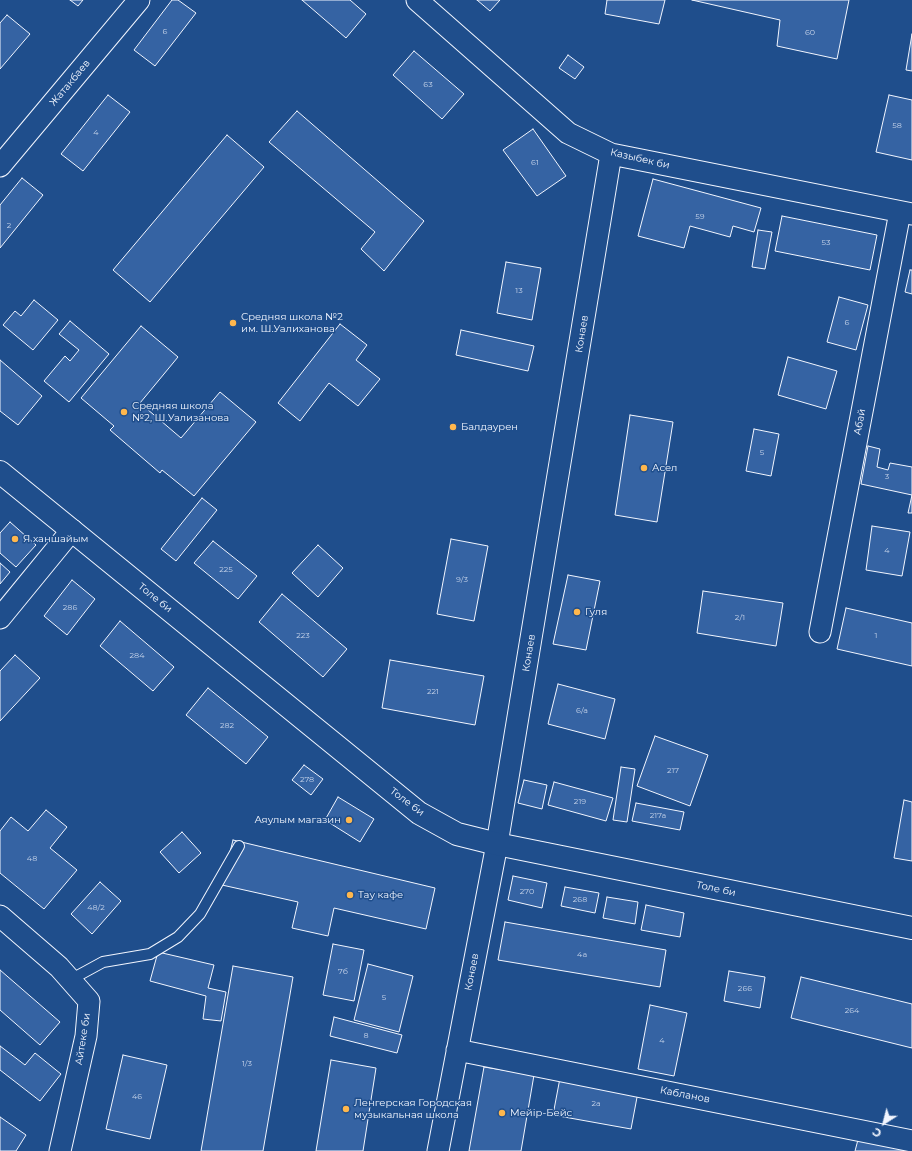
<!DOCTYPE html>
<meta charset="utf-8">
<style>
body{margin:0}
#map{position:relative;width:912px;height:1151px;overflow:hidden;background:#1f4e8c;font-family:Montserrat,sans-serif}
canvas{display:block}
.north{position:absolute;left:864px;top:1103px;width:40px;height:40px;-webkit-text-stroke:3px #1f4e8c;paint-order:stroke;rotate:216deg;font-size:11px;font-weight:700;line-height:16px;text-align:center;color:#f2f6ff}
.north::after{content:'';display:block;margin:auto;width:14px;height:18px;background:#f2f6ff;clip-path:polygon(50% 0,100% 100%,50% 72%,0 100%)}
</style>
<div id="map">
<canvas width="912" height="1151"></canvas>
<div class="north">С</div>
</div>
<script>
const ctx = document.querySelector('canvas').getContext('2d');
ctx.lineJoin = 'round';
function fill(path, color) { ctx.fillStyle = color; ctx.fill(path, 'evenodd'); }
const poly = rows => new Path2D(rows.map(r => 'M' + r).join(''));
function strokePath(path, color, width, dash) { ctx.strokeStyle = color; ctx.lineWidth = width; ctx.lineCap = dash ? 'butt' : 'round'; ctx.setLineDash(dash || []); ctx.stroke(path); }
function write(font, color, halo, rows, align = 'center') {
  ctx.font = font + ' Montserrat,sans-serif'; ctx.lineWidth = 3; ctx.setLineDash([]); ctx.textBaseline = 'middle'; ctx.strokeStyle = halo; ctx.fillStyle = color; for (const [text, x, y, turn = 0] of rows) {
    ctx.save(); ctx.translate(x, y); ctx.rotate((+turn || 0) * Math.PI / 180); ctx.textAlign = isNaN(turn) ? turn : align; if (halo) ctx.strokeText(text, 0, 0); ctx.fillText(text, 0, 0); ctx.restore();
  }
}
const building = poly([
 [70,0,83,0,78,6,70,0],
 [172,0,178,0,196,13,155,66,134,50,172,0],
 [302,0,350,0,366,14,346,38,302,0],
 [477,0,500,0,490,11,477,0],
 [607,0,665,0,659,24,605,14,607,0],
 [692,0,849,0,837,59,777,46,780,20,692,0],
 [7,15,30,34,0,69,0,23,7,15],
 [912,34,912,71,906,70,912,34],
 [414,51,464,94,442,119,393,75,414,51],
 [568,55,584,67,575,79,559,68,568,55],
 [108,95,130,112,83,171,61,154,108,95],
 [889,95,912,100,912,160,876,152,889,95],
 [297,111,424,221,384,271,361,249,375,232,269,142,297,111],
 [533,129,566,176,537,196,503,150,533,129],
 [227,135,264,167,150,302,113,270,227,135],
 [22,178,43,195,0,248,0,205,22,178],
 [653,179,761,208,754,232,733,226,730,237,690,226,684,248,638,236,653,179],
 [782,216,877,235,870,270,775,251,782,216],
 [758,230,772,232,765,269,752,267,758,230],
 [506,262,541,268,532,320,497,313,506,262],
 [910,270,912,270,912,294,905,292,910,270],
 [839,297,868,305,856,350,827,342,839,297],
 [34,300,58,320,33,350,3,325,15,311,21,316,34,300],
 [70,321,109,354,69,402,44,381,65,356,70,361,79,350,59,334,70,321],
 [340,324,367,345,356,360,380,379,358,406,329,383,300,421,278,403,340,324],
 [141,326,178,357,140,403,181,438,220,392,256,422,194,496,162,470,160,473,110,430,114,426,81,398,141,326],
 [461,330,534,346,528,371,456,355,461,330],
 [788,357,837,371,826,409,778,395,788,357],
 [0,360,42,396,18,425,0,411,0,360],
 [630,415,673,422,657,522,615,515,630,415],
 [754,429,779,434,771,476,746,471,754,429],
 [868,446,880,449,877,467,888,470,890,463,912,467,912,513,908,513,912,495,861,484,868,446],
 [202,498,217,510,176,561,161,549,202,498],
 [10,522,36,545,16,567,0,553,0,533,10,522],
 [872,526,910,532,902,576,866,570,872,526],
 [451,539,488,546,474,621,437,614,451,539],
 [213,541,257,576,238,599,194,563,213,541],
 [318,545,343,568,318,597,292,573,318,545],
 [0,563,10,572,0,584,0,563],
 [568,575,600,581,586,650,553,644,568,575],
 [72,580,95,599,67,635,44,616,72,580],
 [703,591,783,603,776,646,697,633,703,591],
 [282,594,347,649,323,677,259,622,282,594],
 [846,608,912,623,912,666,837,649,846,608],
 [120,621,174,667,153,691,100,646,120,621],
 [15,655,40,678,0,721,0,671,15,655],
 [390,660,484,676,475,725,382,708,390,660],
 [558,684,615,699,605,739,548,724,558,684],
 [208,688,268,737,246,764,186,715,208,688],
 [655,736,708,755,690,806,637,786,655,736],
 [304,765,323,779,311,795,292,780,304,765],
 [621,767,635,769,627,822,613,820,621,767],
 [524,780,547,785,542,809,518,803,524,780],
 [554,782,613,798,606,821,548,805,554,782],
 [338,797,374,819,360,842,325,820,338,797],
 [904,800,912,802,912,861,894,858,904,800],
 [636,803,684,812,680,830,632,821,636,803],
 [46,810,67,827,50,848,77,870,44,909,0,873,0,831,11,817,28,831,46,810],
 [182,832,201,853,179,873,160,852,182,832],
 [233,840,435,888,426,929,334,908,328,936,292,928,298,902,222,885,233,840],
 [513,876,547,883,542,908,508,900,513,876],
 [100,882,121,901,92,934,71,914,100,882],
 [565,887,599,893,595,913,561,906,565,887],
 [607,897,638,902,635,924,603,918,607,897],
 [646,905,684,913,680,937,641,930,646,905],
 [505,922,666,950,660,987,498,960,505,922],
 [333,944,364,950,354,1001,323,995,333,944],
 [158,952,214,965,208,988,226,992,221,1021,203,1019,206,996,150,981,158,952],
 [368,964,413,976,399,1032,354,1020,368,964],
 [233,966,293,977,263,1151,201,1151,233,966],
 [0,970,60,1022,40,1045,0,1010,0,970],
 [729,971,765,977,760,1008,724,1001,729,971],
 [801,977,912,1004,912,1048,791,1018,801,977],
 [650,1005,687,1013,674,1076,638,1069,650,1005],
 [334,1017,402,1035,397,1053,330,1036,334,1017],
 [0,1046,25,1065,35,1053,61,1074,40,1101,0,1070,0,1046],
 [123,1055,167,1065,150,1139,106,1129,123,1055],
 [331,1060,376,1068,363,1151,316,1151,331,1060],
 [484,1067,534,1075,521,1151,469,1151,484,1067],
 [560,1078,638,1092,631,1129,553,1115,560,1078],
 [0,1117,26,1135,16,1151,0,1151,0,1117],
 [859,1136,912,1151,855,1151,859,1136]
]);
const service = poly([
 [70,980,103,962,150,954,178,937,200,914,239,846]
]);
const minor = poly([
 [417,0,568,133,611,154,912,214],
 [0,166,139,0],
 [0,618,72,530],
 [820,632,900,212],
 [0,916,59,967,89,1001,86,1036,60,1151],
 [457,1050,912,1141],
 [438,1151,497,844,611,154]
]);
const secondary = poly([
 [0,472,419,813,457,834,497,844,912,928]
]);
const markers = [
 [233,323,4,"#ffb74d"],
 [124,412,4,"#ffb74d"],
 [453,427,4,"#ffb74d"],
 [644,468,4,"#ffb74d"],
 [15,539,4,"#ffb74d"],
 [577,612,4,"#ffb74d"],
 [349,820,4,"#ffb74d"],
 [350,895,4,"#ffb74d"],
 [346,1109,4,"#ffb74d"],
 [502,1113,4,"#ffb74d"]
];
const numberNames = [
 ["6",165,32],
 ["60",810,33],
 ["63",428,85],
 ["58",897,126],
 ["4",96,133],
 ["61",535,163],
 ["59",700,217],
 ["2",9,226],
 ["53",826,243],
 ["13",519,291],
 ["6",847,323],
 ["5",762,453],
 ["3",887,477],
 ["4",887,551],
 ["225",226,570],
 ["9/3",462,580],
 ["286",70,608],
 ["2/1",740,618],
 ["223",303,636],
 ["1",876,636],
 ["284",137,656],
 ["221",433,692],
 ["6/а",582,711],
 ["282",227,726],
 ["217",673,771],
 ["278",307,780],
 ["219",580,802],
 ["217а",658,816],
 ["48",32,859],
 ["270",527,892],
 ["268",580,900],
 ["48/2",96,908],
 ["4а",582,955],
 ["7б",343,972],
 ["266",745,989],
 ["5",384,998],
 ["264",852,1011],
 ["8",366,1036],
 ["4",662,1041],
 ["1/3",247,1064],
 ["46",137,1097],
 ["2а",596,1104]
];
const streetNames = [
 ["Жатакбаев",70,83,-50],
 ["Казыбек би",640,159,13],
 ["Конаев",582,334,-81],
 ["Абай",860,422,-79],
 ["Толе би",155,598,39],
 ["Конаев",529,653,-81],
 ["Толе би",407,802,37],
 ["Толе би",716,889,12],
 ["Конаев",472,972,-79],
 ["Айтеке би",83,1039,-81],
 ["Кабланов",685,1095,11]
];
const poiNames = [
 ["Средняя школа №2",241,317],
 ["им. Ш.Уалиханова",241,329],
 ["Средняя школа",132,406],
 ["№2, Ш.Уализанова",132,418],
 ["Балдаурен",461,427],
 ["Асел",652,468],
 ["Я ханшайым",23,539],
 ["Гуля",585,612],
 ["Аяулым магазин",341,820,"right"],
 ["Тау кафе",358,895],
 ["Ленгерская Городская",354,1103],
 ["музыкальная школа",354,1115],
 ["Мейір-Бейс",510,1113]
];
fill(building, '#3563a3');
strokePath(building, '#f2f6ff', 1);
strokePath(service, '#f2f6ff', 12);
strokePath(minor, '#f2f6ff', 23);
strokePath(secondary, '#f2f6ff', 24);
strokePath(service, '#1f4e8c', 10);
strokePath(minor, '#1f4e8c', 21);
strokePath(secondary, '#1f4e8c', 22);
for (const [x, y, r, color] of markers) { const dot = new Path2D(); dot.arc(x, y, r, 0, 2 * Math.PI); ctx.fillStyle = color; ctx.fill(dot); strokePath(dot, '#1f4e8c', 1.5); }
write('8px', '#c3d1e8', null, numberNames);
write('10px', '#f2f6ff', '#1f4e8c', streetNames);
write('10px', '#f2f6ff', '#1f4e8c', poiNames, 'left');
</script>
